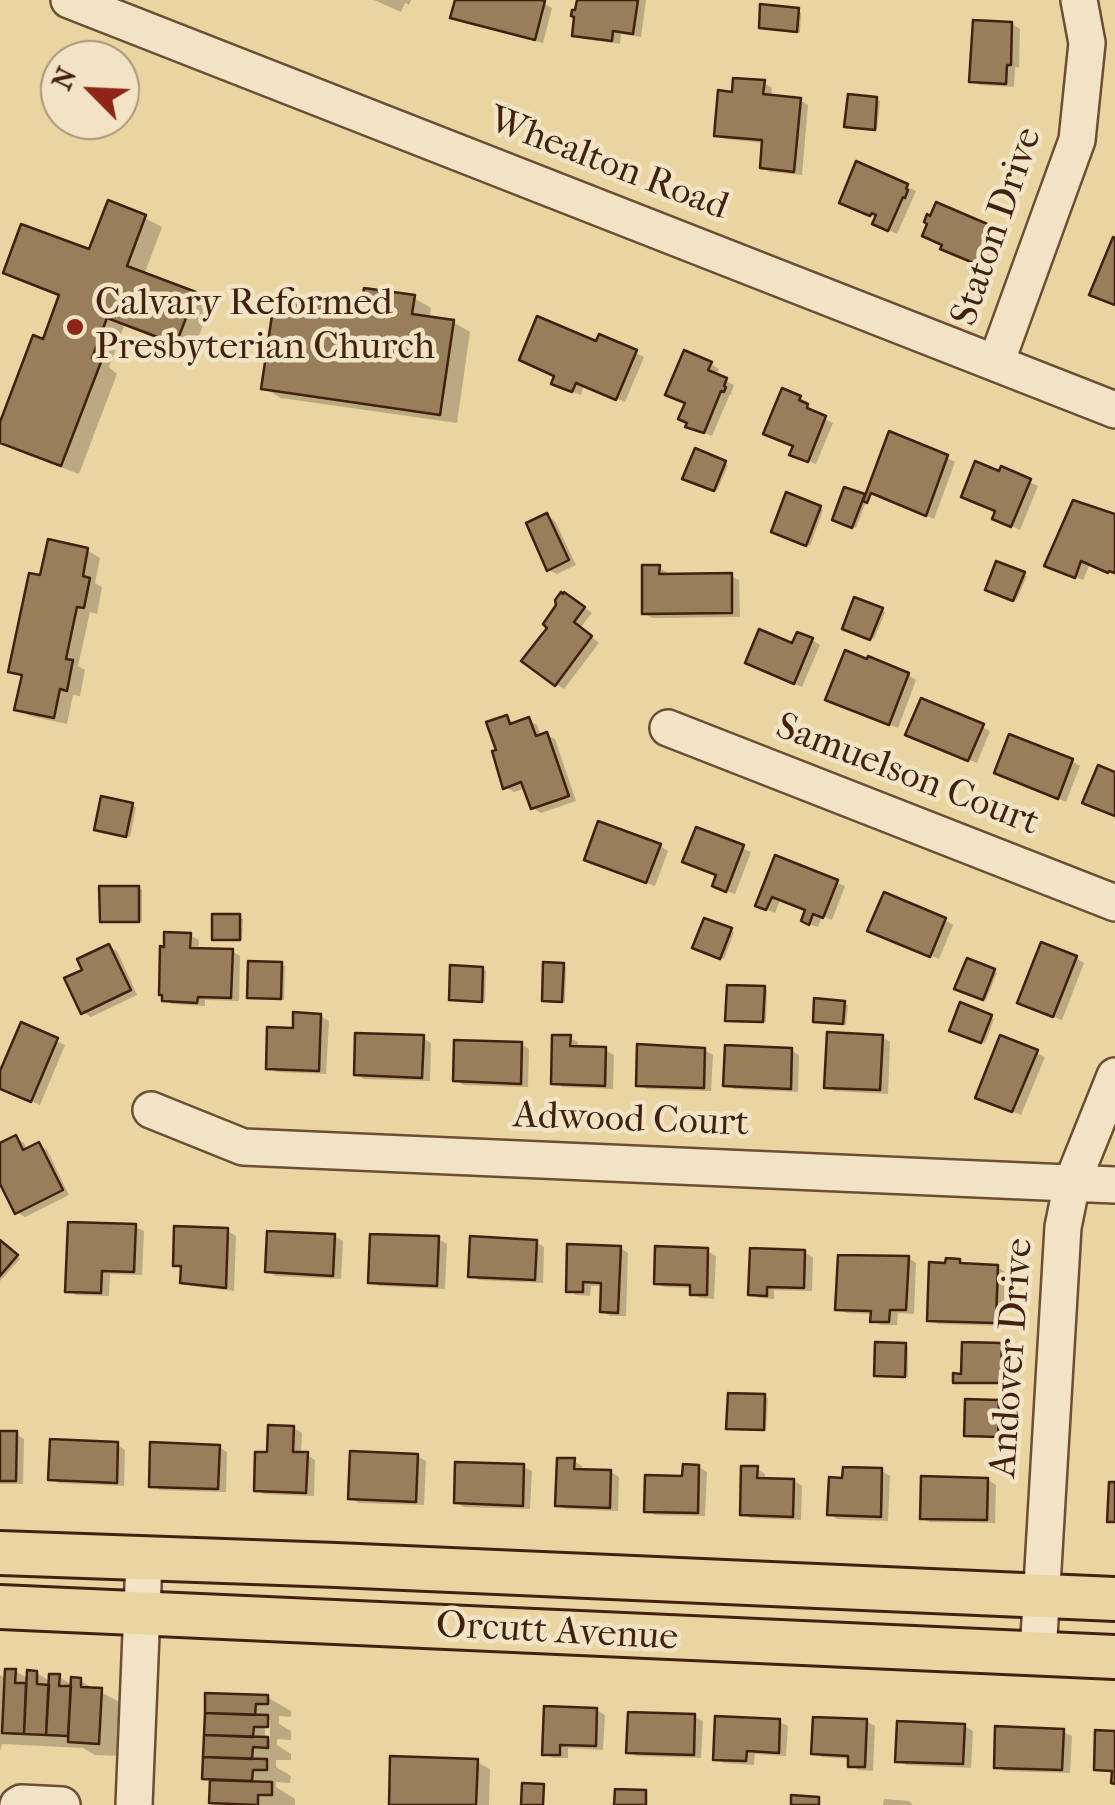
<!DOCTYPE html>
<style>
body{margin:0}
#map{position:relative;width:1115px;height:1805px;overflow:hidden;background:#ead4a2;font-family:"IM FELL French Canon",serif}
canvas{display:block}
.north{position:absolute;left:40px;top:40px;width:100px;height:100px;box-sizing:border-box;background:#f1e3c3;border:2px solid #ab957b;border-radius:50%;rotate:294deg;font-size:28px;font-weight:700;line-height:40px;text-align:center;color:#422110}
.north::after{content:'';display:block;margin:auto;width:35px;height:45px;background:#8f2418;clip-path:polygon(50% 0,100% 100%,50% 72%,0 100%)}
</style>
<div id="map">
<canvas width="1115" height="1805"></canvas>
<div class="north">N</div>
</div>
<script>
const ctx = document.querySelector('canvas').getContext('2d');
ctx.lineJoin = 'round';
function fill(path, color) { ctx.fillStyle = color; ctx.fill(path, 'evenodd'); }
const poly = rows => new Path2D(rows.map(r => 'M' + r).join(''));
function strokePath(path, color, width, dash) { ctx.strokeStyle = color; ctx.lineWidth = width; ctx.lineCap = dash ? 'butt' : 'round'; ctx.setLineDash(dash || []); ctx.stroke(path); }
function write(font, color, halo, rows, align = 'center') {
  ctx.font = font + ' "IM FELL French Canon",serif'; ctx.lineWidth = 9; ctx.setLineDash([]); ctx.textBaseline = 'middle'; ctx.strokeStyle = halo; ctx.fillStyle = color; for (const [text, x, y, turn = 0] of rows) {
    ctx.save(); ctx.translate(x, y); ctx.rotate((+turn || 0) * Math.PI / 180); ctx.textAlign = isNaN(turn) ? turn : align; if (halo) ctx.strokeText(text, 0, 0); ctx.fillText(text, 0, 0); ctx.restore();
  }
}
const shadow = poly([
 [374,0,411,0,409,5,405,3,401,12],
 [458,0,532,0,544,3,552,8,543,43,461,22,453,17],
 [579,0,646,0,641,37,621,34,620,44,583,39,575,34],
 [798,11,801,13,800,33,761,27],
 [1012,24,1020,29,1019,68,1015,67,1014,87,980,85,971,81],
 [764,83,772,88,771,98,800,100,808,105,802,175,770,172,762,167,764,143,725,139,717,135,734,95],
 [876,99,880,101,877,130,847,126],
 [858,164,916,191,897,234,883,227,877,218,850,207],
 [109,204,145,218,162,227,144,275,195,294,211,304,193,352,124,326,109,367,117,374,79,474,13,449,0,442,0,429,44,342,61,297,23,282,6,272,91,252],
 [938,206,999,233,985,267,952,253,932,219],
 [414,298,431,308,429,319,453,322,470,332,457,423,281,398,264,388,364,310],
 [600,337,644,357,625,402,584,385,581,395,562,388,597,344],
 [711,364,719,369,716,376,734,385,731,393,733,395,730,394,712,436,688,426,687,403],
 [800,398,808,402,806,406,815,411,814,414,833,423,816,464,801,458,796,446,774,438],
 [696,452,728,465,717,491,686,478],
 [947,458,955,462,934,519,878,495],
 [1002,470,1038,486,1020,530,1003,522,1001,475],
 [788,496,823,510,810,546,774,531],
 [864,497,867,499,856,528,835,519],
 [547,516,555,521,576,565,557,574,548,570],
 [1115,517,1115,575,1090,564,1083,580,1055,569],
 [87,550,100,558,95,583,102,587,97,614,90,612,78,666,85,670,80,696,73,695,67,724,30,716,17,709,24,678,11,670,42,578],
 [998,564,1027,576,1016,601,988,589],
 [659,568,667,572,667,576,731,576,739,580,740,617,652,618,644,613],
 [573,599,592,613,580,628,599,643,564,689,556,684],
 [856,600,885,612,874,639,846,628],
 [812,640,820,645,802,687,757,667,793,646],
 [908,675,916,680,898,728,836,704],
 [506,718,514,723,528,720,537,725,541,736,547,735,555,739,576,801,541,813,533,808,526,788,514,792,506,787],
 [982,727,990,731,977,763,917,738],
 [1072,761,1080,766,1066,802,1006,776],
 [132,805,136,807,130,837,100,831],
 [698,830,751,852,735,894,723,890],
 [660,846,668,851,655,886,595,864],
 [776,858,845,886,832,920,822,916,818,927,812,925,804,920,808,910,780,900,775,913,758,905],
 [138,888,142,890,142,922,106,923,103,921],
 [239,917,243,919,242,940,215,938],
 [945,920,953,925,939,959,879,935],
 [706,921,734,932,724,959,695,947],
 [191,936,199,940,198,950,232,951,240,956,239,1001,205,1000,205,1006,172,1004,164,1000],
 [109,946,117,951,137,995,91,1017,83,1012,86,971],
 [1076,958,1084,963,1062,1020,1028,1007],
 [968,961,997,973,986,1000,957,988],
 [282,964,285,966,284,1000,249,997],
 [563,965,566,967,565,1003,547,1002,544,1000],
 [482,969,486,971,485,1002,452,999],
 [764,988,767,990,766,1022,728,1020],
 [844,1004,848,1005,846,1025,818,1022],
 [961,1006,994,1019,985,1043,955,1031],
 [320,1016,329,1021,326,1074,277,1072,268,1067,295,1031],
 [22,1025,65,1045,40,1105,0,1087,0,1078],
 [882,1037,890,1042,888,1094,835,1091,827,1087],
 [423,1038,431,1043,430,1081,364,1079,356,1074],
 [570,1038,578,1042,578,1049,605,1050,614,1055,613,1089,562,1087,554,1082],
 [1002,1038,1045,1057,1021,1115,986,1101],
 [521,1044,529,1049,528,1087,464,1085,455,1080],
 [704,1050,713,1055,711,1091,647,1089,639,1084],
 [791,1050,799,1055,798,1092,734,1089,725,1084],
 [16,1138,24,1143,28,1151,39,1145,47,1150,69,1195,25,1217,17,1212,0,1175,0,1146],
 [135,1227,144,1231,142,1275,110,1274,109,1296,76,1295,68,1290],
 [228,1231,236,1236,234,1291,191,1286,182,1282,183,1268,176,1264],
 [334,1236,343,1241,341,1279,276,1276,267,1271],
 [438,1239,447,1244,445,1289,379,1286,371,1282],
 [0,1242,20,1259,0,1281],
 [536,1242,544,1247,543,1283,479,1280,470,1275],
 [620,1248,628,1253,626,1316,610,1316,602,1311,603,1286,591,1286,590,1296,576,1295,568,1290],
 [707,1251,716,1256,714,1299,700,1298,692,1294,692,1288,664,1287,656,1283],
 [805,1253,813,1257,812,1291,774,1290,774,1299,759,1298,751,1294],
 [908,1258,916,1263,914,1314,898,1313,897,1325,881,1325,873,1320,873,1314,846,1313,838,1308],
 [959,1261,968,1266,997,1267,1005,1272,1003,1326,938,1324,930,1320,948,1265],
 [905,1345,908,1347,908,1377,880,1376],
 [1001,1345,1004,1347,1004,1384,959,1383,955,1382],
 [765,1397,768,1399,766,1431,729,1428],
 [998,1402,1002,1404,1001,1437,966,1435],
 [294,1428,302,1433,301,1454,307,1455,315,1460,314,1496,264,1494,256,1490,269,1455],
 [0,1433,16,1434,24,1439,23,1484,0,1484],
 [117,1445,125,1450,124,1486,59,1483,51,1479],
 [219,1447,227,1452,226,1492,160,1490,152,1485],
 [417,1456,426,1461,424,1505,359,1503,350,1498],
 [574,1461,582,1466,582,1471,611,1472,619,1477,618,1511,566,1509,558,1505],
 [523,1467,532,1471,530,1509,464,1507,456,1502],
 [699,1467,707,1472,705,1516,655,1515,647,1510],
 [757,1469,765,1474,765,1480,794,1481,802,1486,801,1520,750,1518,742,1513],
 [882,1471,890,1476,888,1521,837,1519,829,1514,845,1480],
 [988,1480,996,1485,995,1523,930,1522,922,1518],
 [15,1671,29,1679,37,1673,51,1682,59,1677,73,1685,80,1681,125,1705,122,1756,95,1755,83,1748,2,1744,0,1751,0,1675,7,1679],
 [208,1695,267,1697,291,1711,291,1717,279,1716,279,1724,291,1731,291,1740,277,1739,277,1745,291,1754,291,1760,276,1760,276,1767,291,1776,290,1783,276,1782,276,1787,295,1799,295,1805,211,1805,212,1783,204,1778],
 [265,1720,270,1720,270,1740,265,1740],
 [596,1710,605,1715,603,1750,568,1748,568,1758,553,1758,545,1753],
 [694,1717,703,1721,701,1758,637,1756,629,1752],
 [866,1721,875,1726,873,1771,858,1770,850,1765,850,1759,822,1757,814,1753],
 [779,1722,788,1726,786,1756,755,1754,754,1765,724,1763,715,1759],
 [964,1726,973,1731,971,1768,906,1765,898,1760],
 [1063,1732,1072,1736,1070,1773,1005,1771,996,1766],
 [477,1762,490,1769,489,1805,391,1805],
 [884,1799,909,1801,913,1805,883,1805]
]);
const building = poly([
 [455,0,542,0,545,1,535,40,450,18,455,0],
 [577,0,638,0,633,34,613,31,612,41,572,36,574,17,571,16,572,10,575,10,577,0],
 [760,4,799,8,797,32,759,28,760,4],
 [973,20,1012,22,1011,65,1007,65,1006,84,969,82,973,20],
 [733,78,765,80,763,94,801,98,794,172,760,168,762,140,714,136,718,90,732,92,733,78],
 [848,94,877,97,875,130,844,127,848,94],
 [856,161,908,184,906,189,908,190,905,198,903,197,888,231,872,224,876,215,872,213,870,216,839,203,856,161],
 [108,200,146,215,127,266,196,292,176,344,107,318,92,358,101,362,61,466,0,443,0,422,33,335,43,339,59,295,3,273,21,224,89,249,108,200],
 [936,202,992,226,976,264,940,249,942,245,922,236,927,224,924,222,927,214,930,216,936,202],
 [1113,237,1115,238,1115,305,1089,295,1113,237],
 [364,288,415,295,412,314,454,320,440,415,261,389,275,295,361,307,364,288],
 [537,316,596,341,599,334,637,350,616,400,576,383,572,392,551,384,554,376,519,360,537,316],
 [684,350,712,362,708,370,727,378,724,386,726,387,724,392,721,391,704,433,685,427,687,423,678,419,685,403,665,395,684,350],
 [782,388,801,396,799,400,808,404,807,408,826,416,808,462,789,455,793,446,763,434,782,388],
 [889,431,948,455,926,516,871,493,867,503,863,501,889,431],
 [695,448,726,461,714,491,682,479,695,448],
 [975,461,999,471,1001,466,1031,479,1011,527,992,519,995,511,961,497,975,461],
 [844,487,865,494,852,528,832,520,844,487],
 [786,492,821,506,806,546,771,532,786,492],
 [1073,500,1115,514,1115,573,1109,571,1108,573,1081,561,1075,578,1044,566,1073,500],
 [547,513,569,560,547,571,526,523,547,513],
 [48,539,88,548,83,576,90,578,84,608,77,607,66,659,73,660,67,691,60,689,54,718,14,710,22,675,8,672,29,573,40,575,48,539],
 [996,561,1025,572,1013,601,985,590,996,561],
 [642,565,660,565,659,574,732,573,732,613,642,614,642,565],
 [561,592,563,594,564,592,585,607,574,622,592,636,555,686,521,661,547,628,543,624,556,605,555,600,561,592],
 [854,597,883,608,870,640,842,629,854,597],
 [759,629,792,643,797,632,813,638,794,684,745,663,759,629],
 [845,650,867,659,868,656,909,673,889,725,825,700,845,650],
 [921,698,984,724,968,761,905,735,921,698],
 [507,715,510,724,529,717,536,736,547,732,569,796,531,809,521,782,503,789,492,751,496,750,486,722,507,715],
 [1009,734,1073,759,1058,799,994,773,1009,734],
 [1098,765,1115,772,1115,816,1082,803,1098,765],
 [101,796,133,803,126,837,94,830,101,796],
 [598,821,661,844,646,883,584,860,598,821],
 [696,827,744,845,726,892,712,886,716,875,682,862,696,827],
 [775,855,838,880,823,918,813,914,809,925,801,921,805,910,772,897,766,910,755,906,775,855],
 [99,886,139,886,139,922,100,922,99,886],
 [884,892,946,918,930,957,867,931,884,892],
 [212,914,240,914,240,940,212,940,212,914],
 [704,918,732,928,720,959,692,948,704,918],
 [164,932,191,933,190,948,233,949,231,998,198,997,197,1003,162,1001,162,995,159,995,160,946,164,947,164,932],
 [1041,942,1077,956,1053,1017,1017,1003,1041,942],
 [109,944,131,990,81,1014,64,978,82,970,77,959,109,944],
 [967,958,995,969,983,1000,954,989,967,958],
 [248,961,282,962,281,999,247,998,248,961],
 [543,962,564,963,562,1002,542,1001,543,962],
 [450,965,483,967,482,1002,449,1000,450,965],
 [727,985,765,986,763,1022,725,1021,727,985],
 [814,998,845,1001,843,1024,813,1022,814,998],
 [960,1002,992,1015,981,1043,949,1031,960,1002],
 [293,1012,321,1014,319,1071,266,1069,267,1027,293,1028,293,1012],
 [21,1022,58,1038,31,1102,0,1089,0,1071,21,1022],
 [827,1032,883,1035,880,1090,824,1088,827,1032],
 [355,1033,424,1035,422,1078,354,1075,355,1033],
 [552,1035,571,1035,570,1046,606,1047,605,1086,551,1084,552,1035],
 [1000,1035,1038,1050,1012,1112,975,1098,1000,1035],
 [454,1040,522,1042,521,1084,453,1081,454,1040],
 [637,1044,705,1048,704,1088,636,1086,637,1044],
 [725,1045,792,1048,791,1089,723,1086,725,1045],
 [16,1135,23,1150,39,1142,63,1190,15,1214,0,1184,0,1143,16,1135],
 [68,1222,136,1224,134,1272,102,1271,101,1293,65,1292,68,1222],
 [174,1226,228,1228,226,1288,180,1283,181,1266,173,1266,174,1226],
 [267,1231,335,1234,333,1276,265,1272,267,1231],
 [370,1234,439,1236,437,1286,368,1283,370,1234],
 [470,1236,537,1240,535,1280,468,1277,470,1236],
 [0,1240,18,1255,0,1276,0,1240],
 [567,1244,621,1246,618,1313,600,1312,601,1283,583,1282,583,1292,566,1292,567,1244],
 [655,1246,708,1248,707,1295,690,1295,690,1285,654,1284,655,1246],
 [750,1248,805,1250,804,1288,767,1287,767,1296,748,1295,750,1248],
 [838,1255,909,1256,906,1310,890,1310,889,1322,870,1322,871,1311,835,1310,838,1255],
 [946,1258,960,1259,960,1263,998,1265,996,1323,927,1321,929,1262,945,1263,946,1258],
 [875,1342,906,1343,905,1377,874,1376,875,1342],
 [962,1342,1002,1343,1001,1383,953,1383,953,1373,961,1374,962,1342],
 [728,1393,765,1394,764,1430,726,1429,728,1393],
 [965,1399,999,1400,998,1437,964,1436,965,1399],
 [268,1425,294,1426,293,1452,308,1452,306,1493,254,1491,255,1452,267,1452,268,1425],
 [0,1431,17,1431,16,1481,0,1481,0,1431],
 [50,1439,118,1442,117,1483,48,1480,50,1439],
 [150,1442,220,1445,218,1489,149,1487,150,1442],
 [350,1451,418,1454,416,1502,348,1499,350,1451],
 [557,1458,575,1458,574,1469,611,1470,610,1508,555,1506,557,1458],
 [455,1462,524,1464,523,1506,454,1503,455,1462],
 [683,1464,699,1465,698,1513,644,1512,645,1475,682,1476,683,1464],
 [741,1466,758,1466,757,1478,794,1479,793,1517,740,1515,741,1466],
 [843,1467,882,1468,881,1517,827,1515,829,1477,842,1478,843,1467],
 [921,1476,988,1478,987,1520,920,1519,921,1476],
 [1109,1482,1115,1482,1115,1522,1107,1522,1109,1482],
 [5,1669,16,1669,15,1683,26,1683,24,1734,2,1733,5,1669],
 [27,1670,37,1671,37,1684,49,1685,46,1735,24,1734,27,1670],
 [49,1674,60,1674,59,1686,71,1686,68,1736,46,1735,49,1674],
 [71,1677,81,1678,81,1687,102,1688,99,1744,68,1742,71,1677],
 [205,1693,268,1695,268,1704,256,1704,255,1715,205,1713,205,1693],
 [544,1706,597,1708,596,1746,560,1745,560,1755,542,1755,544,1706],
 [628,1712,695,1714,694,1755,626,1753,628,1712],
 [205,1713,268,1715,268,1727,254,1727,253,1737,204,1735,205,1713],
 [715,1716,780,1719,779,1753,747,1751,746,1761,713,1760,715,1716],
 [813,1717,867,1719,865,1767,848,1767,848,1756,811,1754,813,1717],
 [897,1721,965,1724,963,1764,895,1762,897,1721],
 [995,1726,1064,1729,1062,1770,994,1768,995,1726],
 [1095,1730,1115,1731,1115,1784,1111,1783,1112,1771,1094,1770,1095,1730],
 [204,1735,268,1737,268,1748,253,1747,252,1759,203,1757,204,1735],
 [390,1756,478,1759,476,1805,389,1805,390,1756],
 [203,1757,267,1759,267,1770,253,1770,252,1781,202,1779,203,1757],
 [210,1780,272,1782,272,1795,258,1795,258,1805,209,1803,210,1780],
 [522,1783,544,1784,543,1805,521,1805,522,1783],
 [615,1789,646,1790,646,1805,614,1805,615,1789],
 [791,1795,819,1797,819,1805,791,1805,791,1795]
]);
const minor = poly([
 [69,0,1115,410],
 [996,363,1077,140,1087,43,1079,0],
 [668,728,1115,903],
 [151,1110,243,1147,1115,1185],
 [1038,1654,1063,1227,1072,1183,1115,1076],
 [18,1805,21,1803,62,1805],
 [134,1805,144,1560]
]);
const major = poly([
 [0,1553,336,1565,1115,1599],
 [0,1607,1115,1657]
]);
const markers = [
 [75,327,10,"#8f2418"]
];
const streetNames = [
 ["Whealton Road",608,165,21],
 ["Staton Drive",998,227,-71],
 ["Samuelson Court",907,776,21],
 ["Adwood Court",631,1121,2],
 ["Andover Drive",1013,1358,-86],
 ["Orcutt Avenue",557,1633,3]
];
const poiNames = [
 ["Calvary Reformed",95,305],
 ["Presbyterian Church",95,349]
];
fill(shadow, '#0003');
fill(building, '#997e5c');
strokePath(building, '#422110', 2.5);
strokePath(minor, '#6c4e34', 40);
strokePath(major, '#422110', 48);
strokePath(minor, '#f1e3c3', 35);
strokePath(major, '#ead4a2', 42);
for (const [x, y, r, color] of markers) { const dot = new Path2D(); dot.arc(x, y, r, 0, 2 * Math.PI); ctx.fillStyle = color; ctx.fill(dot); strokePath(dot, '#f1e3c3', 4); }
write('38px', '#422110', '#f1e3c3', streetNames);
write('38px', '#422110', '#f1e3c3', poiNames, 'left');
</script>
